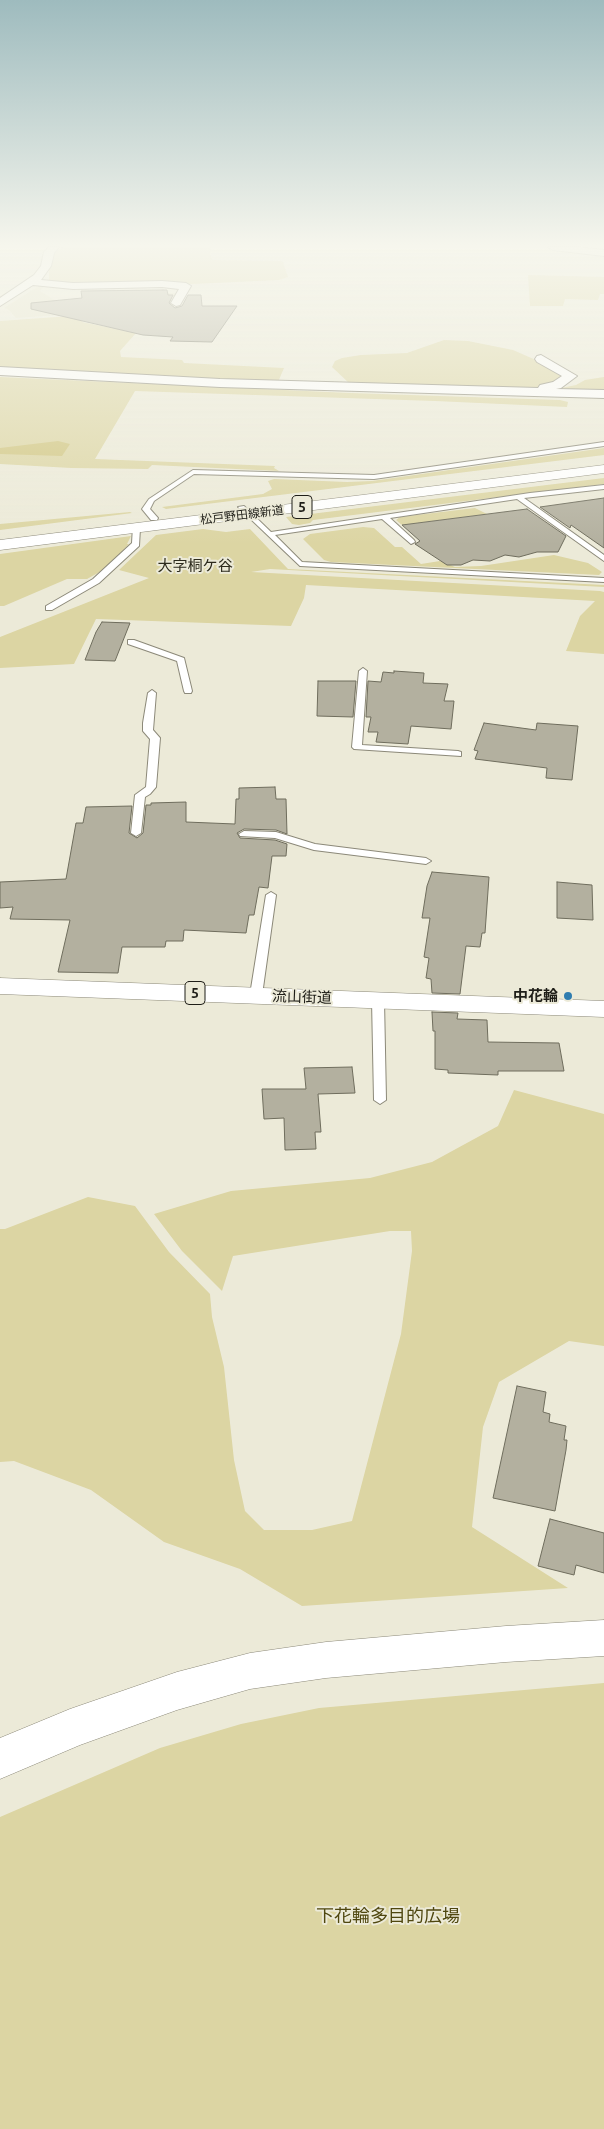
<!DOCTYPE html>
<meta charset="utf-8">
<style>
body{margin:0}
canvas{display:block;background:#ecead8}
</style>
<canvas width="604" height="2129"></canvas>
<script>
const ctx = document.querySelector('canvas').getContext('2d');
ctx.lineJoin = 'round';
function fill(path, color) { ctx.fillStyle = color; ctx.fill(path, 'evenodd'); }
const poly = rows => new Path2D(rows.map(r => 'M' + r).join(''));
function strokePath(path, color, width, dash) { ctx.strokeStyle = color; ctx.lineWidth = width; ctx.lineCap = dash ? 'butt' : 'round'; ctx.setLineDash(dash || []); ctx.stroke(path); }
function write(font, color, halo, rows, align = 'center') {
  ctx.font = font + ' Ubuntu,"Noto Sans JP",sans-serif'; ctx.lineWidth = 4; ctx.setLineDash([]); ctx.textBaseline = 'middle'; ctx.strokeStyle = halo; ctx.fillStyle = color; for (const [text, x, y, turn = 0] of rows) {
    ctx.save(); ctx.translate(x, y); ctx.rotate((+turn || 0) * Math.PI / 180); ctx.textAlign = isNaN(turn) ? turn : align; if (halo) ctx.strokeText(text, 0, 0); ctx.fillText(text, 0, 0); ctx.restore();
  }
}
const built = poly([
 [42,284,46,284,40,291,56,301,132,293,178,293,173,302,141,304,72,314,16,318,9,310,4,308]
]);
const green = poly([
 [63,247,211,247,210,254,213,260,281,261,283,262,288,277,279,280,192,284,73,285,49,282,49,259,55,251],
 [528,275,604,277,604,294,600,294,598,300,565,299,563,306,530,306],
 [171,304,85,318,82,322,136,333,120,351,121,357,182,360,184,363,284,368,278,382,0,369,0,321,71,316],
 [444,340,468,341,513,350,545,364,565,376,551,385,526,389,350,384,332,367,335,361,342,358,361,355,407,353],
 [0,377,350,393,560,400,568,402,567,407,435,401,135,391,95,459,275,466,274,468,279,471,152,465,148,469,71,468,0,464],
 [604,377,604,392,556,389,576,385,585,380],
 [604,448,604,455,166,509,162,507,263,494,272,489,268,481,274,479,347,482,372,481],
 [604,478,604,484,313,520,310,523,299,525,292,524,286,517],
 [475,508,487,514,402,525,396,520,400,517],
 [130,512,132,513,0,530,0,524],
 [363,527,374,528,395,547,402,547,421,564,440,561,455,567,481,566,554,555,588,563,602,572,599,575,331,562,324,560,303,539,310,534],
 [203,529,226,532,250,529,288,569,604,585,604,587,270,569,251,572,600,591,604,592,604,654,566,651,580,616,595,601,306,585,304,598,291,626,96,619,74,664,0,668,0,637,149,578,119,570,156,535],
 [131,536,127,544,129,544,105,569,87,579,67,579,4,606,0,606,0,554],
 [514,1090,604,1114,604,1346,569,1341,499,1382,483,1427,472,1527,568,1588,302,1606,240,1569,164,1542,91,1490,14,1461,0,1462,0,1229,5,1229,88,1197,135,1206,169,1252,210,1294,212,1317,224,1367,234,1460,245,1511,264,1530,312,1530,352,1521,401,1334,412,1251,411,1231,390,1231,233,1256,222,1291,182,1251,154,1214,231,1191,370,1178,432,1162,498,1126],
 [604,1683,604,2129,0,2129,0,1817,160,1748,241,1724,319,1708]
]);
const water = poly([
 [58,441,70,444,62,456,0,454,0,448]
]);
const building = poly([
 [163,290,167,290,168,295,173,295,169,303,175,308,182,306,188,295,201,295,202,306,237,306,212,342,170,341,173,337,143,335,31,309,31,303,82,298,81,291,163,290],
 [604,498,604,548,571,525,570,528,540,507,604,498],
 [527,509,566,536,558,552,537,552,519,557,505,555,490,561,473,560,461,565,447,565,415,544,420,541,402,525,527,509],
 [102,622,130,623,115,661,85,660,96,632,102,622],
 [394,671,424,673,423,683,448,684,444,701,454,701,451,729,411,726,408,744,376,742,378,732,368,732,371,717,366,717,368,681,381,682,383,672,394,673,394,671],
 [318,681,356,681,353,717,317,716,318,681],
 [484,723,536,730,537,723,578,726,572,780,546,778,547,768,475,759,478,751,474,750,484,723],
 [275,787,276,799,286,799,287,834,276,830,244,829,237,833,240,838,275,840,287,844,286,856,272,856,268,888,259,887,254,915,249,915,246,933,184,930,183,941,166,941,165,947,122,947,118,973,58,972,70,920,10,919,13,907,0,908,0,882,66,879,76,823,83,823,86,807,132,806,129,833,137,838,143,833,146,805,151,805,151,803,186,802,186,822,235,824,236,799,239,799,239,788,275,787],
 [432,872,489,877,485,933,482,933,480,947,466,946,460,994,432,993,431,979,426,978,429,958,424,957,430,918,422,918,427,886,432,872],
 [557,882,592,885,593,920,557,918,557,882],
 [432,1012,458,1013,457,1019,487,1020,488,1042,559,1043,564,1071,498,1071,498,1075,448,1073,448,1070,435,1069,435,1031,433,1031,432,1012],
 [352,1067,355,1093,318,1094,321,1132,315,1132,316,1149,285,1150,284,1118,264,1119,262,1089,306,1089,304,1068,352,1067],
 [517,1386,546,1392,543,1412,550,1414,549,1422,566,1426,564,1440,567,1440,566,1450,555,1511,493,1498,517,1386],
 [550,1519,604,1533,604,1573,576,1565,574,1575,538,1566,550,1519]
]);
const lane = poly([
 [604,442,604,446,374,479,194,474,154,501,150,509,158,518,157,520,151,520,142,509,149,499,193,470,374,475,604,442],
 [604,485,604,489,524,498,604,555,604,561,517,499,390,518,414,540,415,542,411,544,382,519,275,535,302,562,604,578,604,582,300,566,238,507,244,506,271,532,530,493,604,485],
 [133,526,140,528,139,546,99,583,52,610,46,610,46,606,93,579,132,543,133,526],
 [128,640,134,640,184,658,192,691,191,693,185,693,184,691,177,661,128,644,128,640],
 [363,668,367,671,362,745,458,751,461,752,461,756,354,749,352,747,359,671,363,668],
 [152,690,156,693,153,730,160,738,156,787,150,794,145,797,141,833,136,836,131,833,135,795,146,787,150,739,143,731,143,723,148,693,152,690],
 [244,831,276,832,315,844,426,858,431,861,426,864,314,850,275,838,240,836,239,834,244,831],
 [271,892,276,895,262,995,256,999,250,995,266,895,271,892],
 [378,996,384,1000,386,1100,380,1104,374,1100,372,1000,378,996]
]);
const street = poly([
 [49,247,59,247,54,253,51,266,41,280,73,283,162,281,186,283,191,286,180,305,176,306,171,303,179,289,162,287,73,289,33,285,0,306,0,298,34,275,41,266,44,252,49,247],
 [548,247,577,247,604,250,604,256,553,250,548,247],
 [541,355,577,376,561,388,556,389,604,390,604,398,220,387,0,375,0,367,220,379,538,388,540,385,553,382,562,376,537,362,535,359,537,356,541,355]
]);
const secondary = poly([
 [604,1620,604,1656,506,1662,326,1678,250,1689,177,1710,80,1745,0,1779,0,1738,70,1709,177,1672,250,1653,326,1642,506,1626,604,1620]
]);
const primary = poly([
 [604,465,604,473,0,550,0,540,604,465],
 [0,978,604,1001,604,1017,0,994,0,978]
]);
const markers = [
 [568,996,5,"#2f7caf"]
];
const farStreetnames = [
 ["松戸野田線新道",242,515,-7]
];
const shields = [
 [302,507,20],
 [195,993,20]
];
const shieldNames = [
 ["5",302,507],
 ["5",195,993]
];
const farQuarternames = [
 ["大字桐ケ谷",195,566]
];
const poiNames = [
 ["中花輪",558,996]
];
const streetNames = [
 ["流山街道",302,997,2]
];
const nearParknames = [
 ["下花輪多目的広場",388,1916]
];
fill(built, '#e4e1c7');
fill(green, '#dcd5a3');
fill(water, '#d0c57f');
fill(building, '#b3b09f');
strokePath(building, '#6f6d5d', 1);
strokePath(lane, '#8c8979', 2);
strokePath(street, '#8c8979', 2);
strokePath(secondary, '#8c8979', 1);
strokePath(primary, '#8c8979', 1);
fill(lane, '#fff');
fill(street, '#fff');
fill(secondary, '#fff');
fill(primary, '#fff');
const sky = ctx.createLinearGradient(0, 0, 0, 545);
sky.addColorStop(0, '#9ebbbe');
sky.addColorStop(0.45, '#f6f6ed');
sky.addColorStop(1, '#f6f6ed00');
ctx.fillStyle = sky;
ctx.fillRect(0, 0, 604, 545);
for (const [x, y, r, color] of markers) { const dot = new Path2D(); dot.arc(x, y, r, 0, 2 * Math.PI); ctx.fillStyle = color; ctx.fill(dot); strokePath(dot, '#ecead8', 2); }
write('12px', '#1f1e18', '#ecead8', farStreetnames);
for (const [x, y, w] of shields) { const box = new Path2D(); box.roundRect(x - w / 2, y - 11.5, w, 23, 4); ctx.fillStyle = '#ecead8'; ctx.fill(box); strokePath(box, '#1f1e18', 1); }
write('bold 14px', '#1f1e18', null, shieldNames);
write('15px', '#2d2b1d', '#ecead8', farQuarternames);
write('bold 15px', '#1f1e18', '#ecead8', poiNames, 'right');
write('15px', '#1f1e18', '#ecead8', streetNames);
write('18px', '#4f470f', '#ecead8', nearParknames);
</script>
